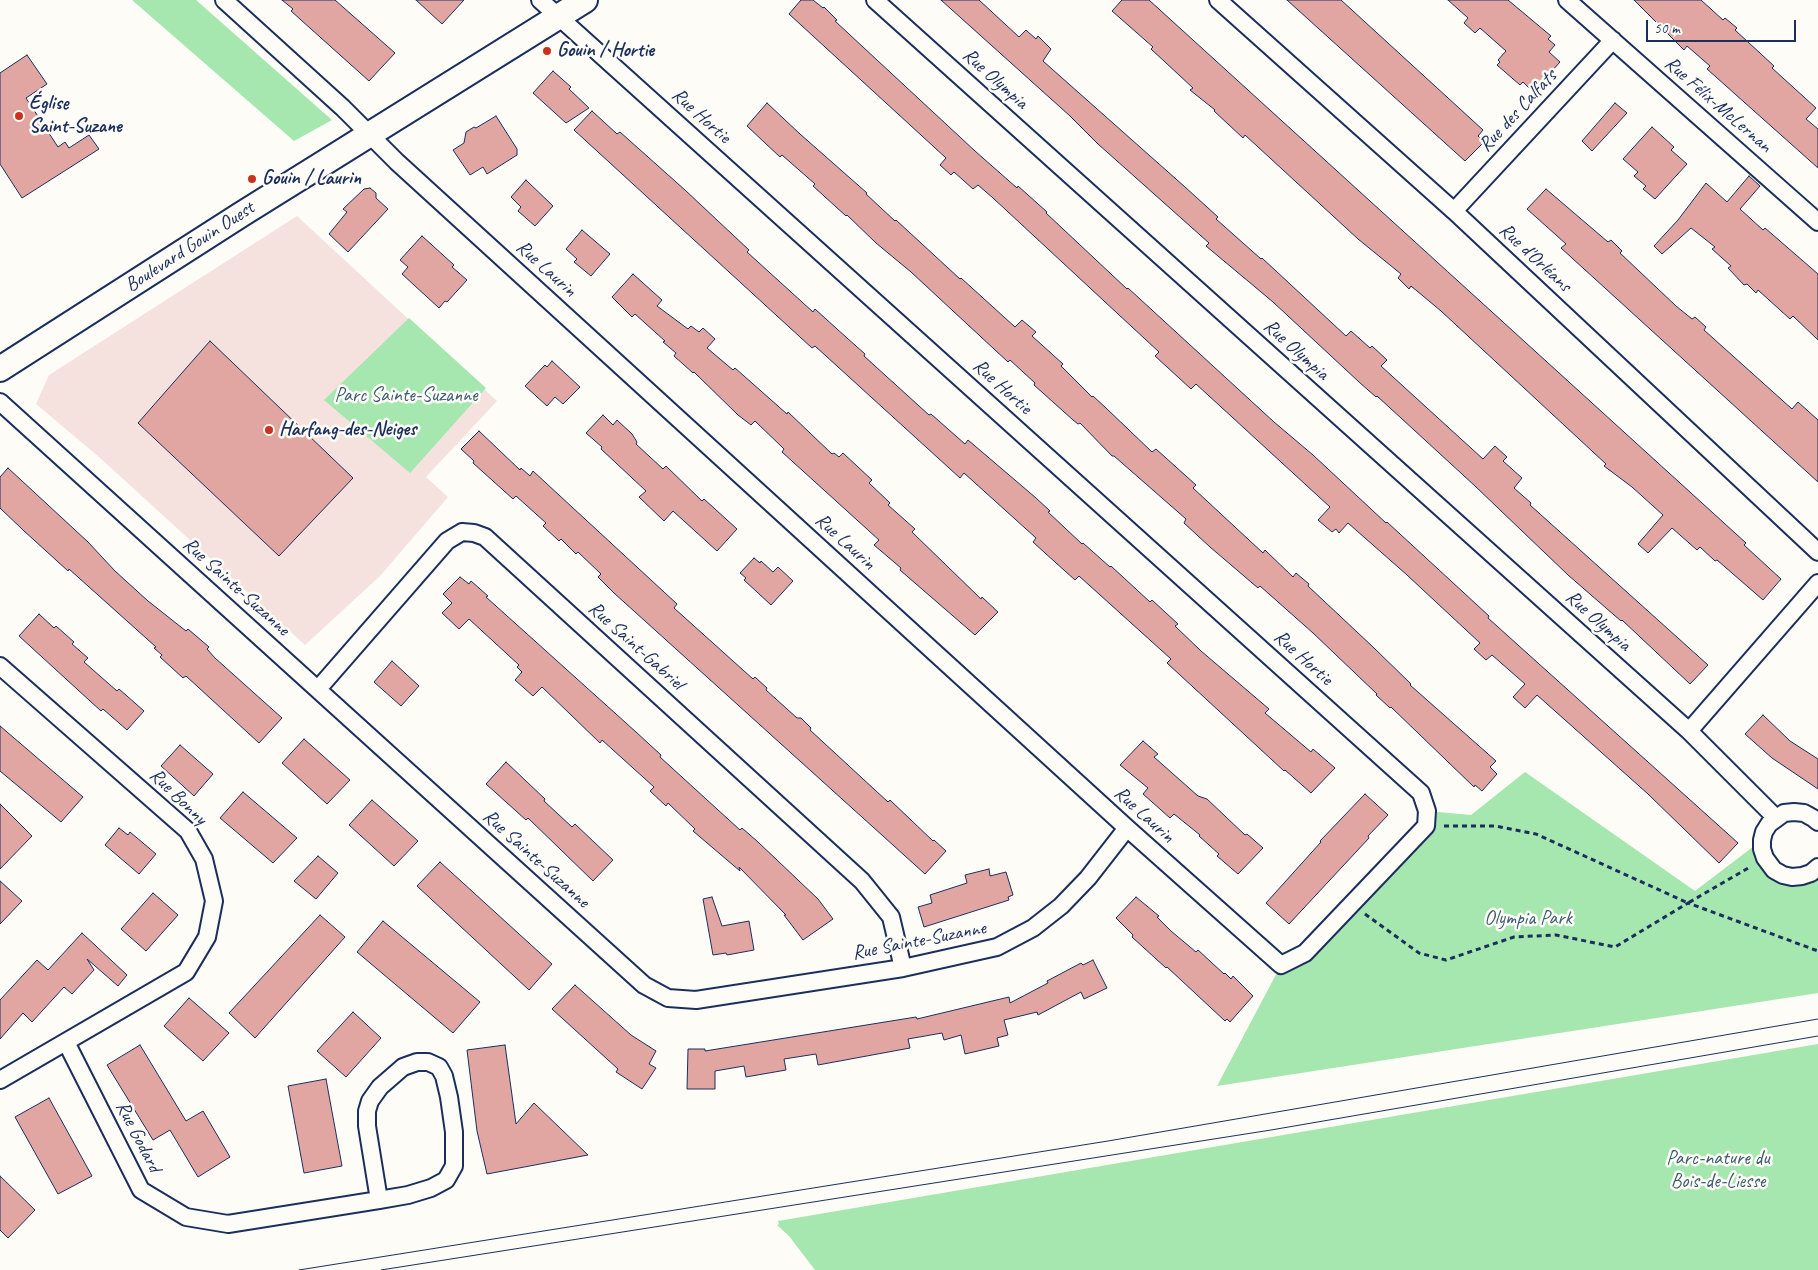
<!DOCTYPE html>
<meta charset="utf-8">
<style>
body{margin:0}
#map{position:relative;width:1818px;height:1270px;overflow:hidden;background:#fdfcf7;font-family:Caveat,sans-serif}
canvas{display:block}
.scale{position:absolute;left:1646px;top:20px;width:150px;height:22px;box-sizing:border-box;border:2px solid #1b2f5e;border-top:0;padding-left:6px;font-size:15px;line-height:18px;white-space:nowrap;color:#1b2f5e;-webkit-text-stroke:4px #fdfcf7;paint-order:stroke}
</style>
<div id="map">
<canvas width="1818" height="1270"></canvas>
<div class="scale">50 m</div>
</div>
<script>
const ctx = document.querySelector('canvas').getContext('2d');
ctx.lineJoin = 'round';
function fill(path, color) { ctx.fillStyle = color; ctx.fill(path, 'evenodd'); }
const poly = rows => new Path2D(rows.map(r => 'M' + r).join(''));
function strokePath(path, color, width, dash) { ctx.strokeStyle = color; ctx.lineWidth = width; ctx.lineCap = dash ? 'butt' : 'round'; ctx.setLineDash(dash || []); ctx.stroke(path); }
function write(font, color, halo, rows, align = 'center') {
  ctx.font = font + ' Caveat,sans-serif'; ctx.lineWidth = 5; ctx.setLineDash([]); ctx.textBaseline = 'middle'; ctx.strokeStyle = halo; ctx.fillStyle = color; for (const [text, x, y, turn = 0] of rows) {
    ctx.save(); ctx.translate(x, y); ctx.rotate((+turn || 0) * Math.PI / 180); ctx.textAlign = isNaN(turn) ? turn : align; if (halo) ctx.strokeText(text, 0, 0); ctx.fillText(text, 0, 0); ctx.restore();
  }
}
const built = poly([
 [297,216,497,401,426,477,448,497,380,576,305,645,99,457,36,404,49,375]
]);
const green = poly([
 [132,0,196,0,332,120,294,141],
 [409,318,486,388,410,473,324,400],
 [1525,772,1695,891,1762,840,1783,875,1818,867,1818,993,1217,1086,1281,965,1417,836,1427,811,1471,815],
 [1818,1044,1818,1270,815,1270,789,1236,777,1225,779,1224,778,1221]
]);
const building = poly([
 [282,0,335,0,395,53,369,81,291,11,293,9,282,0],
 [416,0,464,0,442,24,416,0],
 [801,0,813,0,823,8,824,7,837,20,835,21,975,151,1017,188,1018,186,1047,212,1046,213,1127,289,1128,288,1274,422,1313,455,1386,523,1387,522,1489,616,1488,618,1738,843,1719,863,1648,794,1537,695,1525,708,1513,697,1525,684,1492,655,1486,660,1474,649,1480,643,1407,575,1348,523,1339,533,1336,529,1332,532,1318,520,1330,507,1196,384,1191,389,1155,356,1159,352,993,198,978,185,973,189,954,172,951,175,940,165,946,158,789,14,801,0],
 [941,0,979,0,1019,37,1026,30,1036,39,1038,36,1051,49,1043,61,1185,187,1218,217,1216,219,1261,259,1262,258,1346,336,1351,331,1370,348,1372,346,1387,360,1381,366,1483,459,1495,446,1507,457,1503,461,1522,478,1514,488,1531,503,1530,505,1708,665,1690,684,1622,620,1621,621,1568,575,1475,486,1377,396,1376,397,1359,382,1273,302,1206,246,1209,243,1098,144,1070,116,941,0],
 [1122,0,1149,0,1746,543,1744,545,1781,579,1763,600,1717,560,1715,561,1700,547,1697,550,1672,528,1648,553,1638,544,1663,515,1632,487,1604,466,1606,464,1441,311,1411,286,1409,289,1398,278,1401,274,1358,239,1245,135,1243,138,1214,111,1215,110,1190,90,1193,88,1151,49,1153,47,1112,11,1122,0],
 [1287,0,1341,0,1483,130,1478,136,1484,142,1465,161,1287,0],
 [1448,0,1508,0,1551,36,1548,39,1555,45,1549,52,1560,62,1533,92,1523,82,1520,85,1497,65,1500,62,1498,60,1506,51,1480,28,1475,33,1464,23,1468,18,1448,0],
 [1634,0,1701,0,1723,20,1725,18,1737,28,1735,30,1774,66,1772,68,1816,108,1806,119,1818,129,1818,168,1707,69,1710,66,1687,46,1684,50,1634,0],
 [27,55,47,84,26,98,58,147,65,142,69,148,89,135,99,149,22,198,0,164,0,73,27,55],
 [553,71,571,87,569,89,589,108,566,123,533,93,553,71],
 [767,103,800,134,867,193,866,194,895,221,896,220,960,279,961,278,1015,327,1022,320,1036,332,1032,336,1063,364,1061,366,1092,397,1093,396,1106,408,1152,452,1156,449,1196,485,1193,488,1263,553,1265,550,1293,577,1296,573,1309,584,1308,586,1373,647,1411,684,1410,685,1496,761,1490,767,1497,774,1482,791,1475,785,1474,787,1391,707,1390,708,1376,695,1377,694,1313,633,1260,586,1258,588,1210,547,1184,523,1186,519,1114,456,1112,456,1080,423,1078,424,1073,420,1034,385,1035,383,1010,360,1008,362,911,272,876,243,847,215,846,216,813,186,815,184,782,155,780,157,764,142,747,126,767,103],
 [1615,103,1627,113,1592,151,1582,141,1615,103],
 [592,111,617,134,620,132,685,190,749,250,747,252,813,312,815,309,847,338,865,354,864,356,929,415,931,414,965,444,968,440,1036,498,1050,511,1048,512,1082,544,1083,543,1110,567,1111,566,1150,602,1152,600,1178,624,1175,626,1201,651,1269,709,1265,713,1311,752,1313,749,1335,768,1311,793,1285,770,1284,771,1167,663,1171,659,1079,576,1075,580,1045,553,1033,542,1036,538,964,473,960,478,815,346,812,348,574,130,592,111],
 [496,116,517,149,517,155,487,174,483,167,470,175,453,150,464,143,466,132,474,127,476,128,496,116],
 [1652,127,1674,147,1671,150,1687,164,1655,199,1643,189,1646,186,1634,176,1638,172,1623,159,1652,127],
 [1749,176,1760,186,1740,209,1763,230,1765,228,1818,274,1818,340,1793,316,1790,319,1758,290,1756,293,1747,284,1744,285,1728,268,1731,266,1712,249,1715,247,1691,228,1662,254,1654,246,1678,220,1706,183,1727,202,1749,176],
 [526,180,553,206,535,226,518,211,521,207,511,197,526,180],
 [370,188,376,193,376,198,388,209,348,252,329,234,347,212,343,209,364,189,370,188],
 [1546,189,1608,242,1611,240,1622,251,1620,253,1676,306,1692,319,1695,317,1706,327,1704,330,1792,409,1798,402,1818,420,1818,482,1561,248,1566,244,1527,209,1546,189],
 [582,230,610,254,591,276,574,262,577,259,566,249,582,230],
 [422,236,454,265,452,267,467,280,447,302,445,301,439,308,402,274,408,267,400,260,422,236],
 [633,274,662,300,657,306,688,329,691,326,699,332,703,328,715,339,707,348,733,370,735,368,787,414,788,412,832,454,834,453,839,457,843,453,872,480,869,483,890,503,888,505,915,529,912,532,981,599,982,597,998,612,975,635,908,577,900,570,901,568,874,545,879,540,782,452,784,449,755,421,751,425,738,415,694,372,693,373,674,356,676,353,663,342,665,341,635,314,632,317,612,297,633,274],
 [210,341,353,478,279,556,138,423,210,341],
 [552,361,580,387,563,404,555,397,547,406,525,386,545,365,547,367,552,361],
 [603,415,613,425,617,420,632,434,637,442,636,444,663,469,666,466,702,501,704,499,737,529,717,551,673,511,664,521,639,497,646,491,601,449,602,447,586,433,603,415],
 [479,431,520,470,521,468,530,476,533,471,677,604,674,608,753,679,755,677,767,688,766,690,797,718,801,718,811,728,810,730,888,802,890,800,933,841,934,840,946,851,925,874,614,593,598,577,601,574,578,552,576,554,561,539,559,541,543,526,546,523,516,496,513,499,473,463,474,461,461,449,479,431],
 [8,468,88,542,115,571,148,601,186,631,188,629,209,647,207,649,215,658,282,718,259,743,186,676,183,678,160,657,162,655,154,648,156,647,69,569,68,571,23,530,0,508,0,477,8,468],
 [754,558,760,563,761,561,773,572,778,567,793,581,771,605,744,580,746,578,740,573,754,558],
 [460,577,469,584,471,581,488,596,486,597,636,732,661,755,660,757,740,830,742,828,758,842,818,899,833,919,803,940,784,915,786,915,739,867,740,871,693,831,695,829,668,803,666,806,650,791,654,787,602,740,600,743,542,687,533,696,515,680,522,672,517,667,519,665,469,619,459,629,442,613,452,603,443,594,460,577],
 [39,614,54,628,56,626,74,642,72,644,88,658,84,662,117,691,119,689,144,711,127,730,103,709,101,711,19,636,39,614],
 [392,661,419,686,401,706,374,682,392,661],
 [1763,715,1790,741,1818,759,1818,789,1772,758,1745,734,1763,715],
 [0,726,83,797,61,822,0,771,0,726],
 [304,739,350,780,327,804,282,763,304,739],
 [1143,741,1158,754,1154,757,1198,796,1207,799,1245,835,1247,834,1263,848,1238,874,1217,856,1219,854,1199,836,1200,835,1174,814,1170,818,1143,794,1148,788,1120,765,1143,741],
 [180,745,213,774,194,796,161,766,180,745],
 [506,762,545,799,544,801,572,827,575,824,613,860,593,881,528,818,526,820,486,784,506,762],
 [243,792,297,838,273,863,220,818,243,792],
 [1365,794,1388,815,1368,836,1369,838,1289,924,1266,903,1321,842,1320,841,1365,794],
 [372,800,418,841,394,866,349,825,372,800],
 [0,804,32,836,0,869,0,804],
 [119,828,128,835,130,832,156,854,139,874,105,845,119,828],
 [318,856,338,873,316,899,294,881,318,856],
 [440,862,552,964,529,990,417,886,440,862],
 [989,869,990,876,1006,872,1013,895,1008,897,1009,900,924,927,918,907,932,903,930,895,967,883,965,875,989,869],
 [0,881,22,901,0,924,0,881],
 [153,893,178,915,146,951,121,929,153,893],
 [712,897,722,926,749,921,754,950,727,955,726,953,713,955,703,899,712,897],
 [1136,897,1159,916,1157,917,1171,931,1196,952,1198,950,1224,974,1225,973,1231,979,1233,976,1253,996,1230,1022,1227,1019,1225,1021,1167,967,1166,968,1132,937,1133,935,1116,918,1136,897],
 [320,915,345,937,255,1038,229,1013,320,915],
 [383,921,480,1002,453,1033,357,952,383,921],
 [82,933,127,975,118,986,87,959,94,970,72,994,64,987,32,1022,23,1013,0,1039,0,1000,37,960,48,970,82,933],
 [1093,960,1107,988,1084,999,1081,992,1038,1015,1037,1012,1004,1020,1008,1035,997,1038,999,1046,965,1054,961,1035,944,1040,942,1033,908,1039,910,1048,818,1065,816,1054,784,1059,786,1070,746,1077,744,1066,715,1071,715,1089,687,1089,688,1049,705,1049,705,1051,916,1017,917,1019,1009,997,1010,1003,1048,983,1047,981,1081,963,1083,965,1093,960],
 [575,985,631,1035,656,1051,649,1064,656,1068,642,1089,616,1072,618,1069,552,1009,575,985],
 [189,998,229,1033,203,1061,164,1026,189,998],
 [353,1012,381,1038,346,1077,317,1051,353,1012],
 [140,1045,186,1121,203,1111,230,1157,198,1177,170,1130,153,1140,107,1065,140,1045],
 [505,1045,516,1124,534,1103,588,1155,487,1174,477,1131,467,1050,505,1045],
 [326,1079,342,1166,304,1173,288,1086,326,1079],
 [49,1098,92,1176,58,1194,15,1117,49,1098],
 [0,1176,35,1210,8,1238,0,1230,0,1176]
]);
const path = poly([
 [1444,826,1495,826,1536,834,1688,903,1750,867],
 [1365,914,1419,953,1446,960,1514,937,1556,935,1615,947,1688,903,1818,951]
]);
const street = poly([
 [224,0,343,108,397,162,1127,828,1281,965,1305,953,1426,826,1427,811,1421,793,540,0],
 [875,0,1689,731,1776,818],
 [1218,0,1454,211,1818,552],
 [1567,0,1818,222],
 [1454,211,1613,40],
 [0,402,644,985,668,998,696,1000,903,968,997,947,1033,928,1061,906,1088,878,1127,828],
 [0,666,188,831,204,859,214,901,207,937,186,972,0,1080],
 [318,689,447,541,462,532,474,533,485,537,862,881,891,917,903,968],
 [1689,731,1818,583],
 [1818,822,1813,818,1804,813,1794,812,1784,813,1769,824,1764,832,1762,840,1762,849,1765,858,1774,870,1783,875,1792,877,1802,876,1811,873,1818,867],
 [66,1042,141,1190,186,1217,228,1224,379,1200,408,1195,431,1188,446,1180,454,1166,454,1132,449,1097,444,1076,439,1067,428,1062,417,1062,403,1067,380,1087,370,1101,367,1111,367,1126,379,1200]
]);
const secondary = poly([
 [0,369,242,214,585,0]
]);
const tram = poly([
 [299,1270,1108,1141,1818,1019],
 [381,1270,1271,1130,1818,1036]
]);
const markers = [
 [547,51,5,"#c8321e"],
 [19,116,5,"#c8321e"],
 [252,179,5,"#c8321e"],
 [269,430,5,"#c8321e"]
];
const poiNames = [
 ["Gouin / Hortie",557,51],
 ["Église",29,104],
 ["Saint-Suzane",29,127],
 ["Gouin / Laurin",262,179],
 ["Harfang-des-Neiges",279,430]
];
const streetNames = [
 ["Rue Olympia",995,79,42],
 ["Rue Félix-McLernan",1718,105,41],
 ["Rue des Calfats",1518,111,-47],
 ["Rue Hortie",701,116,42],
 ["Boulevard Gouin Ouest",190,247,-33],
 ["Rue d'Orléans",1535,258,43],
 ["Rue Laurin",546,269,42],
 ["Rue Olympia",1296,350,42],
 ["Rue Hortie",1002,387,42],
 ["Rue Laurin",845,542,42],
 ["Rue Sainte-Suzanne",236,587,42],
 ["Rue Olympia",1598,621,42],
 ["Rue Saint-Gabriel",636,646,42],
 ["Rue Hortie",1303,658,42],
 ["Rue Bonny",178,797,44],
 ["Rue Laurin",1144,815,42],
 ["Rue Sainte-Suzanne",536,859,42],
 ["Rue Sainte-Suzanne",919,941,-11],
 ["Rue Godard",138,1137,63]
];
const parkNames = [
 ["Parc Sainte-Suzanne",406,396],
 ["Olympia Park",1528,919],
 ["Parc-nature du",1718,1159],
 ["Bois-de-Liesse",1718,1182]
];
fill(built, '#f5e2de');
fill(green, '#a6e7af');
fill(building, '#e1a6a2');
strokePath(building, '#1b2f5e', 1);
strokePath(street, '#1b2f5e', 20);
strokePath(secondary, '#1b2f5e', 28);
strokePath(path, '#1b2f5e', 3, [5, 4]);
strokePath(street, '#fdfcf7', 16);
strokePath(secondary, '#fdfcf7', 24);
strokePath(tram, '#1b2f5e', 1);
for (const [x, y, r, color] of markers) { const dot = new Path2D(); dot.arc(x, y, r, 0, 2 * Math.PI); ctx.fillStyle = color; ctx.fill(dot); strokePath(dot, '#fdfcf7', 2); }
write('bold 20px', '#1b2f5e', '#fdfcf7', poiNames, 'left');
write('20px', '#1b2f5e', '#fdfcf7', streetNames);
write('20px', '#3e5d72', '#fdfcf7', parkNames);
</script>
